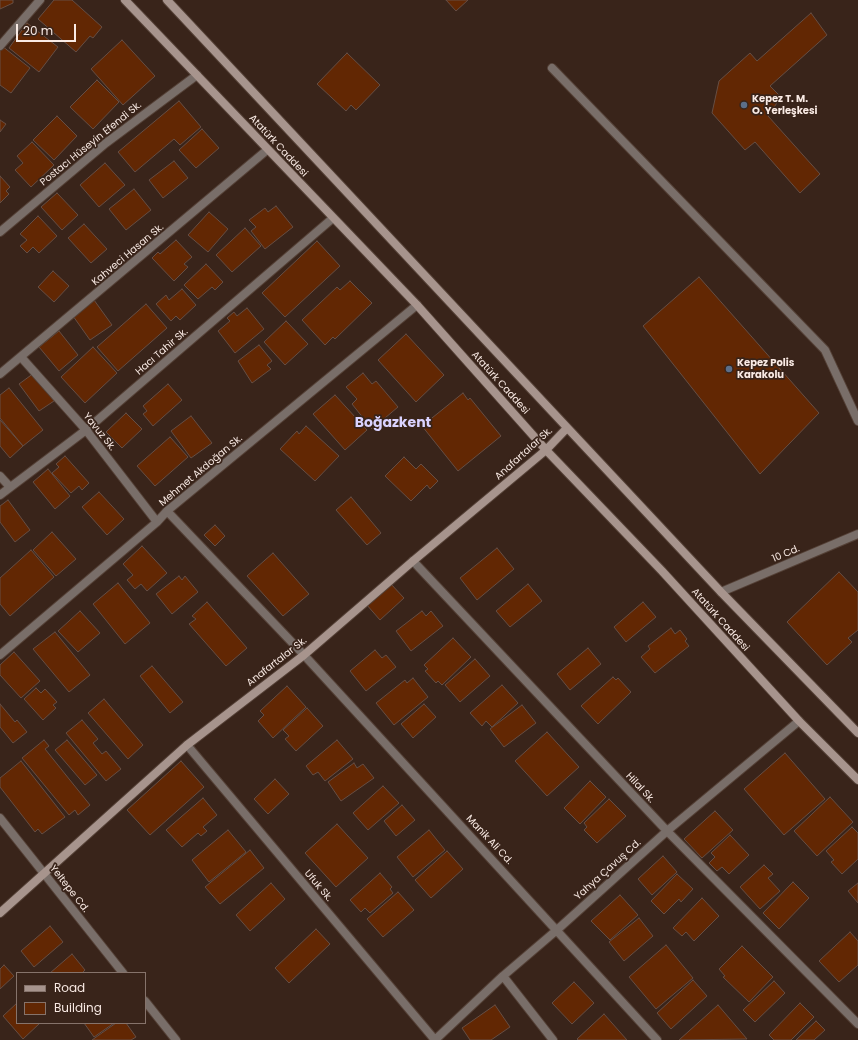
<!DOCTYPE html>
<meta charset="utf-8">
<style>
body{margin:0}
#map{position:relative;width:858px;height:1040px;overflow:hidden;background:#39241a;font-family:Poppins,sans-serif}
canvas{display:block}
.legend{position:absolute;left:16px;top:972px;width:130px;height:52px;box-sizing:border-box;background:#39241a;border:1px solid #86736b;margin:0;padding:5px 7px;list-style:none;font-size:12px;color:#f9eae4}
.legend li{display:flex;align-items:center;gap:8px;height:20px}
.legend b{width:20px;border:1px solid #86736b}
.scale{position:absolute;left:16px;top:24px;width:60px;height:18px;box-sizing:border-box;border:2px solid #f9eae4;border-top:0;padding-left:5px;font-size:12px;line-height:14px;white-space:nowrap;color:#f9eae4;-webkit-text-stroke:3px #39241a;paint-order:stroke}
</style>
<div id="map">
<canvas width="858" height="1040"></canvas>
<ul class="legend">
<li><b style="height:5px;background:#a7948d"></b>Road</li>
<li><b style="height:11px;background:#622703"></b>Building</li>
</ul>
<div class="scale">20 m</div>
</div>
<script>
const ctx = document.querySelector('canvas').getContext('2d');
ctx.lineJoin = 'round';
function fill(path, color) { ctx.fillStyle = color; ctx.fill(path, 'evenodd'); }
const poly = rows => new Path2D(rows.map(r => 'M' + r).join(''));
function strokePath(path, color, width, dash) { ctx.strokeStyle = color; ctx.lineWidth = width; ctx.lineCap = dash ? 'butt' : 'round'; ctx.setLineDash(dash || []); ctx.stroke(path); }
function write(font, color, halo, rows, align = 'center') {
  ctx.font = font + ' Poppins,sans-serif'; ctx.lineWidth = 3.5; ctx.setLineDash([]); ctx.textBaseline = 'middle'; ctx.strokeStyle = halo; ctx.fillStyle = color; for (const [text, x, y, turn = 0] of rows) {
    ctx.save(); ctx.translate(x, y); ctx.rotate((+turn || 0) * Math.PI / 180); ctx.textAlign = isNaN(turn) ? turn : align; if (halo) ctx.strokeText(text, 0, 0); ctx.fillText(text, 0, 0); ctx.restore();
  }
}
const building = poly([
 [0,0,13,0,13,3,0,9,0,0],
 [54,0,72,0,102,27,93,38,90,36,76,52,38,19,54,0],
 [446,0,468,0,456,11,446,0],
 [811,13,827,35,770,86,781,97,768,116,820,174,800,193,755,142,745,150,712,113,719,81,750,53,757,61,811,13],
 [27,23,58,47,39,72,9,48,27,23],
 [122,40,155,76,123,105,91,69,122,40],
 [2,46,30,68,11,93,0,85,0,49,2,46],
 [347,53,380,85,356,110,351,105,346,111,317,84,347,53],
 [97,80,119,102,93,129,70,107,97,80],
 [179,101,201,127,180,145,174,139,135,172,118,152,179,101],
 [57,116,77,136,54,160,33,140,57,116],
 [0,120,6,124,0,132,0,120],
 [202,129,219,148,196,168,179,150,202,129],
 [32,142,54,165,31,187,15,170,23,163,17,156,32,142],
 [174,161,188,178,163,198,149,180,174,161],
 [105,163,125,185,99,207,80,185,105,163],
 [0,176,10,187,6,191,9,194,0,203,0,176],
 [134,189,151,210,126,230,109,209,134,189],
 [57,193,78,215,62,230,41,207,57,193],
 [276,206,293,227,265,249,251,231,256,227,249,220,265,208,268,212,276,206],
 [209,212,228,229,208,252,188,235,209,212],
 [38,216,57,236,39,253,33,247,27,253,20,246,27,240,20,234,38,216],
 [84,224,107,249,91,263,68,238,84,224],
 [245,228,261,246,232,272,216,255,245,228],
 [176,240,192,257,184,264,188,267,174,281,152,258,158,252,160,254,176,240],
 [317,241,340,266,285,317,262,293,317,241],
 [206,264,223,282,215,290,212,287,198,299,184,285,206,264],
 [53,271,69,286,54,302,38,287,53,271],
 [699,277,819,413,760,474,643,326,699,277],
 [350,281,372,303,335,339,333,337,325,345,302,320,337,287,340,290,350,281],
 [182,289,196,305,180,320,176,316,171,321,156,304,166,295,169,300,182,289],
 [94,300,112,325,90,340,73,316,94,300],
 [146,304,167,328,118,371,97,347,146,304],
 [247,308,264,329,235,353,218,331,230,321,227,318,234,312,237,316,247,308],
 [286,321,308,344,285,365,264,342,286,321],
 [59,331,78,355,59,371,39,347,59,331],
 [406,334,444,375,416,402,378,360,406,334],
 [259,345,272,361,267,365,271,369,252,383,238,361,259,345],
 [93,347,117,373,85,403,61,377,93,347],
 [34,373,54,401,39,411,19,384,34,373],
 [363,373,372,384,376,381,398,407,372,429,352,404,357,399,346,387,363,373],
 [168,384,182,400,153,426,143,414,147,411,143,406,168,384],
 [9,388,43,430,23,446,0,418,0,395,9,388],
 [463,393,468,400,470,398,501,436,458,471,422,426,463,393],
 [335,395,367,430,345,450,313,414,335,395],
 [126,413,142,429,122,448,106,432,126,413],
 [191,416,212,443,191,458,171,431,191,416],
 [0,420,23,446,10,458,0,446,0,420],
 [306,426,339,456,315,481,280,449,297,431,299,434,306,426],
 [170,437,188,457,155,486,137,466,170,437],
 [65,456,89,483,82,490,79,486,71,493,52,473,59,467,56,464,65,456],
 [404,457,416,469,421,464,438,481,430,489,427,485,411,501,385,476,404,457],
 [48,469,70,496,55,509,33,482,48,469],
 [99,492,124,519,107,535,82,507,99,492],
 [351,497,381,533,367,545,336,510,351,497],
 [8,500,30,530,15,542,0,522,0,506,8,500],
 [215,525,225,536,215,546,204,535,215,525],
 [52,532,76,559,56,576,33,550,52,532],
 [142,546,167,573,147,591,141,584,135,589,127,580,133,575,123,564,142,546],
 [497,548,514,569,477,600,460,578,497,548],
 [31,550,54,577,10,616,0,604,0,578,31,550],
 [273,553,309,594,283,616,247,576,273,553],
 [839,572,858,592,858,630,848,638,852,642,827,665,787,622,839,572],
 [179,576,182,580,185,576,198,592,172,614,156,594,179,576],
 [118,583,150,623,125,644,93,604,118,583],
 [390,583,404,598,380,620,366,604,390,583],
 [528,584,542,601,510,627,496,611,528,584],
 [207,602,247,648,226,666,189,624,196,619,192,616,207,602],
 [643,602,656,617,626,642,614,627,643,602],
 [80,611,100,633,78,652,58,631,80,611],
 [422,611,426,616,431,611,443,626,411,651,396,631,422,611],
 [671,628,675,634,680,630,687,639,685,641,689,646,655,673,641,657,650,649,648,646,671,628],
 [55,632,90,675,69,692,33,649,55,632],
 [453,638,471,657,442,685,438,681,436,683,425,671,428,669,424,665,453,638],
 [588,648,601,664,570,690,557,674,588,648],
 [375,650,382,658,386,655,396,667,366,691,350,671,375,650],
 [14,652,40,681,21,698,0,675,0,665,14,652],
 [475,659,490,676,460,702,445,685,475,659],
 [152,666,183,702,170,713,140,676,152,666],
 [613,677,616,680,618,678,631,692,598,724,581,706,613,677],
 [413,678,428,697,394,725,376,703,405,680,407,683,413,678],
 [502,685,518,703,492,727,486,721,482,726,470,713,502,685],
 [287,686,306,707,273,738,258,721,264,715,260,711,287,686],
 [36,688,41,693,45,689,57,702,53,705,56,708,43,720,24,699,36,688],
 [104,699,143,745,128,759,88,713,104,699],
 [0,704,15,722,17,720,27,732,13,743,0,727,0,704],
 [424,704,436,717,413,738,401,724,424,704],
 [522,705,536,723,504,747,490,729,522,705],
 [307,708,323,726,296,751,285,739,289,736,283,730,307,708],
 [82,720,98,739,93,743,102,754,106,751,121,769,106,781,66,733,82,720],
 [547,732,579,767,547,796,515,761,547,732],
 [44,740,49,746,45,749,90,805,78,815,75,810,69,815,22,758,44,740],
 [67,740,97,775,85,785,55,750,67,740],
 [337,740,353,759,325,781,318,772,313,775,306,766,337,740],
 [785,753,825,799,784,835,744,789,785,753],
 [21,761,65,817,42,834,38,829,35,832,0,787,0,778,21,761],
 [181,761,204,787,150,835,127,810,181,761],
 [354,763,357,768,363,764,374,778,341,801,328,782,354,763],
 [275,779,289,794,268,814,254,799,275,779],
 [590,781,606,797,580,824,564,808,590,781],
 [383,786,399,803,368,830,353,813,383,786],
 [830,797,853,822,817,856,794,831,830,797],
 [203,798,217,815,203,827,207,831,201,836,198,833,182,847,166,830,203,798],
 [609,799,626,816,597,843,584,830,587,827,584,823,609,799],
 [402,805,415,820,396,836,384,821,402,805],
 [715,811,733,830,702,858,684,839,715,811],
 [337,824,368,858,336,887,305,853,337,824],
 [852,827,858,833,858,859,842,874,831,862,834,860,826,851,852,827],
 [228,830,246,852,209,882,192,860,228,830],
 [429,830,445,850,413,877,397,857,429,830],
 [730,835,749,855,729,874,722,867,717,871,709,863,715,857,711,853,730,835],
 [250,850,264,868,220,904,205,887,250,850],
 [447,851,463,869,431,898,415,880,447,851],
 [663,856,677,872,652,895,638,879,663,856],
 [764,865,773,874,768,878,780,891,760,909,740,887,764,865],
 [380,873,392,887,390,889,393,893,370,913,365,908,361,912,350,900,380,873],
 [677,874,693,889,681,902,679,899,664,914,651,901,677,874],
 [793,882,809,898,779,929,763,913,793,882],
 [271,883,285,899,250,931,236,915,271,883],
 [858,883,858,903,848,891,858,883],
 [398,892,414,910,383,937,367,919,398,892],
 [620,895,638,915,610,940,591,921,620,895],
 [702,898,719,916,694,941,686,932,682,936,673,928,702,898],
 [639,918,653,936,624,961,609,942,639,918],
 [50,926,63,942,34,967,21,951,50,926],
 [316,929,330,944,289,983,275,968,316,929],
 [850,932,858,941,858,965,839,982,819,961,850,932],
 [666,945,693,978,656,1009,629,977,666,945],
 [742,946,773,977,749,1002,723,977,725,976,719,969,742,946],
 [72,954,85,970,82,973,50,973,72,954],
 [4,965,14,976,0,989,0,969,4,965],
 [693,980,707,996,671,1029,657,1013,693,980],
 [774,981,785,993,755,1022,743,1010,774,981],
 [574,982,594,1003,572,1024,552,1003,574,982],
 [17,1003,17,1023,40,1023,23,1039,3,1016,17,1003],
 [800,1003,814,1017,791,1040,774,1040,769,1035,800,1003],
 [495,1005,510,1027,491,1040,470,1040,462,1028,495,1005],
 [718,1005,747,1039,679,1040,718,1005],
 [604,1014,627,1040,578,1040,577,1039,604,1014],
 [816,1021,825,1030,814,1040,796,1040,816,1021],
 [84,1023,114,1023,94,1037,84,1023],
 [116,1023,126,1023,136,1037,131,1040,92,1040,116,1023]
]);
const service = poly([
 [552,68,825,350,858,421]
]);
const minor = poly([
 [0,46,40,0],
 [0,232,106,143,197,75],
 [21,357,86,430,157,522],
 [0,374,267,150],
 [0,476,10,487],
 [0,495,86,430,333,218],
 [167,511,304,655,657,1040],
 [413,561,667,831,858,1024],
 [721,592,858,534],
 [0,655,157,522,167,511,417,305],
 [187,745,435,1040],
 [0,818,123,973],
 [503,976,553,1040],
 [145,1001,176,1040],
 [435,1040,503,976,558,929,667,831,799,721]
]);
const secondary = poly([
 [125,0,417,305,546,450,662,571,799,721,858,780],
 [167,0,721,592,858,733],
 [0,913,187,745,304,655,413,561,546,450,567,428]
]);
const markers = [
 [744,105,4,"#5c6f8a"],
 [729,369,4,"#5c6f8a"]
];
const poiNames = [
 ["Kepez T. M.",752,99],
 ["O. Yerleşkesi",752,111],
 ["Kepez Polis",737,363],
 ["Karakolu",737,375]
];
const streetNames = [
 ["Postacı Hüseyin Efendi Sk.",91,144,-39],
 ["Atatürk Caddesi",278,146,47],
 ["Kahveci Hasan Sk.",128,255,-40],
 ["Hacı Tahir Sk.",162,352,-41],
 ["Atatürk Caddesi",500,383,48],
 ["Yavuz Sk.",99,432,51],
 ["Anafartalar Sk.",524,454,-42],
 ["Mehmet Akdoğan Sk.",201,471,-40],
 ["10 Cd.",786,554,-23],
 ["Atatürk Caddesi",720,620,48],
 ["Anafartalar Sk.",277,662,-38],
 ["Hilal Sk.",640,788,47],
 ["Manik Ali Cd.",489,840,47],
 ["Yahya Çavuş Cd.",608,870,-42],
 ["Ufuk Sk.",318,886,50],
 ["Yeltepe Cd.",69,889,52]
];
const districtNames = [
 ["Boğazkent",393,423]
];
fill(building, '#622703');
strokePath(building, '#664e44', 1);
strokePath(service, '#544036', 10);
strokePath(minor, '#544036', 10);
strokePath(secondary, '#544036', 10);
strokePath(service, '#796e69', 8);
strokePath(minor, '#796e69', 8);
strokePath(secondary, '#a7948d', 8);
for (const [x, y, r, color] of markers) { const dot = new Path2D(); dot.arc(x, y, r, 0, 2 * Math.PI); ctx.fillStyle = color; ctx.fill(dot); strokePath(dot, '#39241a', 1.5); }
write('bold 10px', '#f9eae4', '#39241a', poiNames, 'left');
write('10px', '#f9eae4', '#39241a', streetNames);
write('bold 14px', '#dad3ff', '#39241a', districtNames);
</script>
